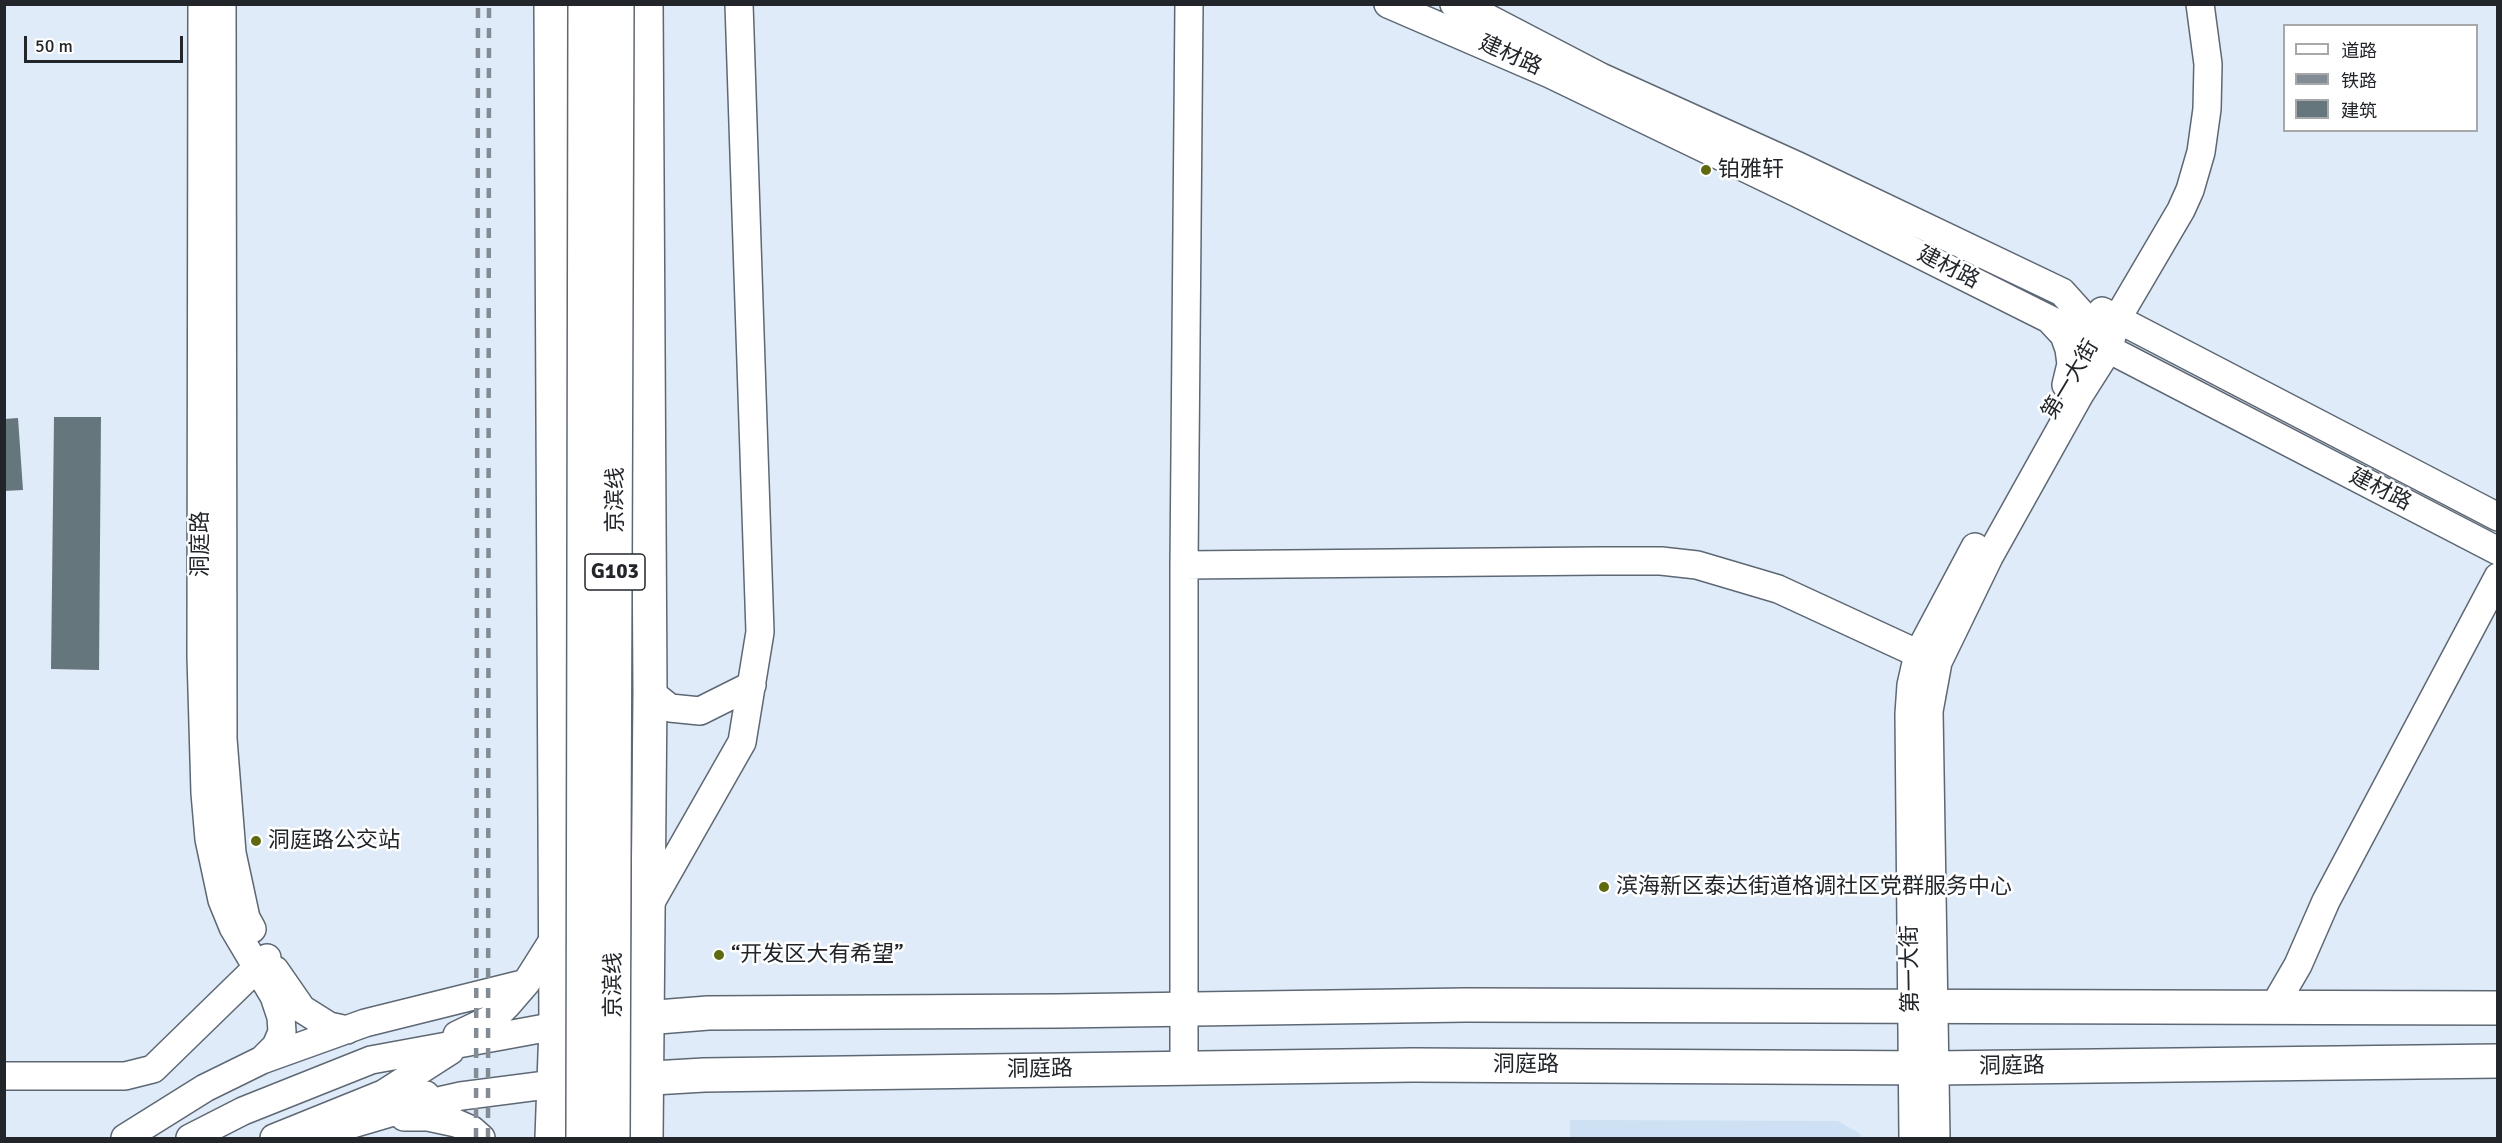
<!DOCTYPE html>
<meta charset="utf-8">
<style>
body{margin:0}
#map{position:relative;width:2502px;height:1143px;overflow:hidden;background:#dfebf8;font-family:Signika,"Noto Sans SC",sans-serif}
canvas{display:block}
.frame{position:absolute;inset:0;border:6px solid #22262b;pointer-events:none}
.legend{position:absolute;left:2283px;top:24px;width:195px;height:108px;box-sizing:border-box;background:#fff;border:2px solid #a7a8aa;margin:0;padding:8px 10px;list-style:none;font-size:18px;color:#22262b}
.legend li{display:flex;align-items:center;gap:12px;height:30px}
.legend b{width:30px;border:2px solid #a7a8aa}
.scale{position:absolute;left:24px;top:36px;width:159px;height:27px;box-sizing:border-box;border:3px solid #22262b;border-top:0;padding-left:8px;font-size:18px;line-height:21px;white-space:nowrap;color:#22262b;-webkit-text-stroke:4px #fff;paint-order:stroke}
</style>
<div id="map">
<canvas width="2502" height="1143"></canvas>
<div class="frame"></div>
<ul class="legend">
<li><b style="height:8px;background:#fff"></b>道路</li>
<li><b style="height:8px;background:#838b94"></b>铁路</li>
<li><b style="height:16px;background:#66767d"></b>建筑</li>
</ul>
<div class="scale">50 m</div>
</div>
<script>
const ctx = document.querySelector('canvas').getContext('2d');
ctx.lineJoin = 'round';
function fill(path, color) { ctx.fillStyle = color; ctx.fill(path, 'evenodd'); }
const poly = rows => new Path2D(rows.map(r => 'M' + r).join(''));
function strokePath(path, color, width, dash) { ctx.strokeStyle = color; ctx.lineWidth = width; ctx.lineCap = dash ? 'butt' : 'round'; ctx.setLineDash(dash || []); ctx.stroke(path); }
function write(font, color, halo, rows, align = 'center') {
  ctx.font = font + ' Signika,"Noto Sans SC",sans-serif'; ctx.lineWidth = 5; ctx.setLineDash([]); ctx.textBaseline = 'middle'; ctx.strokeStyle = halo; ctx.fillStyle = color; for (const [text, x, y, turn = 0] of rows) {
    ctx.save(); ctx.translate(x, y); ctx.rotate((+turn || 0) * Math.PI / 180); ctx.textAlign = isNaN(turn) ? turn : align; if (halo) ctx.strokeText(text, 0, 0); ctx.fillText(text, 0, 0); ctx.restore();
  }
}
const built = poly([
 [1570,1120,1838,1121,1859,1133,1862,1138,1570,1138]
]);
const building = poly([
 [54,417,101,417,99,670,51,669],
 [18,418,23,490,4,491,4,419]
]);
const minor = poly([
 [202,4,201,656,205,793,209,839,222,900,233,927,274,996,281,1017,282,1032,276,1046,262,1060],
 [222,4,223,739,232,853,246,918,252,929],
 [1388,4,1550,74,1797,193,2091,340,2498,551],
 [1454,4,1484,16,1601,77,1798,166,2062,292,2080,312,2088,327,2091,347],
 [2102,311,2498,517],
 [2050,320,2064,335,2069,349,2071,364,2066,385],
 [1184,565,1599,561,1661,561,1697,565,1778,589,1934,661],
 [650,692,670,708,700,711,752,685],
 [647,909,742,742,760,632,739,4],
 [275,970,302,1009,329,1026,347,1030],
 [2273,1008,2298,965,2326,901,2498,577],
 [457,1035,495,1017,507,1005,526,983,555,937],
 [1184,1068,1184,565,1189,4],
 [4,1076,125,1076,153,1069,267,958],
 [426,1095,383,1094,450,1051],
 [404,1117,428,1117,456,1123,472,1130,481,1138],
 [125,1138,205,1088,262,1060,365,1023,526,983],
 [190,1138,243,1111,371,1060,556,1026],
 [274,1138,383,1094],
 [305,1138,403,1109,461,1096,554,1084],
 [1913,1138,1909,714,1911,685,1918,654,1975,547],
 [1936,1138,1929,711,1938,662,1989,557,2080,394,2108,350,2117,319,2181,210,2190,190,2201,152,2207,109,2208,64,2200,4]
]);
const major = poly([
 [620,1020,708,1013,1059,1011,1466,1005,2498,1008],
 [619,1080,704,1075,1413,1065,1935,1068,2498,1061]
]);
const highway = poly([
 [551,4,556,1026,552,1138],
 [646,4,650,692,646,1138]
]);
const rail = poly([
 [476,1138,478,4],
 [488,1138,489,4]
]);
const highwayBridge = poly([
 [583,1138,585,4],
 [613,1138,617,4]
]);
const markers = [
 [1706,170,6,"#5f6a10"],
 [256,841,6,"#5f6a10"],
 [1604,887,6,"#5f6a10"],
 [719,955,6,"#5f6a10"]
];
const shields = [
 [615,572,60]
];
const shieldNames = [
 ["G103",615,572]
];
const streetNames = [
 ["建材路",1510,56,24],
 ["建材路",1948,268,27],
 ["第一大街",2071,380,-59],
 ["建材路",2380,490,27],
 ["京滨线",616,500,-90],
 ["洞庭路",201,544,-90],
 ["第一大街",1911,969,-91],
 ["京滨线",614,985,-90],
 ["洞庭路",1526,1065],
 ["洞庭路",2012,1067,-1],
 ["洞庭路",1040,1070,-1]
];
const poiNames = [
 ["铂雅轩",1718,170],
 ["洞庭路公交站",268,841],
 ["滨海新区泰达街道格调社区党群服务中心",1616,887],
 ["“开发区大有希望”",731,955]
];
fill(built, '#cee0f3');
fill(building, '#66767d');
strokePath(minor, '#5e6874', 30);
strokePath(major, '#5e6874', 36);
strokePath(highway, '#5e6874', 36);
strokePath(minor, '#fff', 27);
strokePath(major, '#fff', 33);
strokePath(highway, '#fff', 33);
strokePath(rail, '#838b94', 4.5, [10, 10]);
strokePath(highwayBridge, '#5e6874', 36, []);
strokePath(highwayBridge, '#fff', 33);
for (const [x, y, r, color] of markers) { const dot = new Path2D(); dot.arc(x, y, r, 0, 2 * Math.PI); ctx.fillStyle = color; ctx.fill(dot); strokePath(dot, '#fff', 2); }
for (const [x, y, w] of shields) { const box = new Path2D(); box.roundRect(x - w / 2, y - 18, w, 36, 4.5); ctx.fillStyle = '#fff'; ctx.fill(box); strokePath(box, '#22262b', 1.5); }
write('bold 21px', '#22262b', null, shieldNames);
write('22px', '#22262b', '#fff', streetNames);
write('22px', '#22262b', '#fff', poiNames, 'left');
</script>
